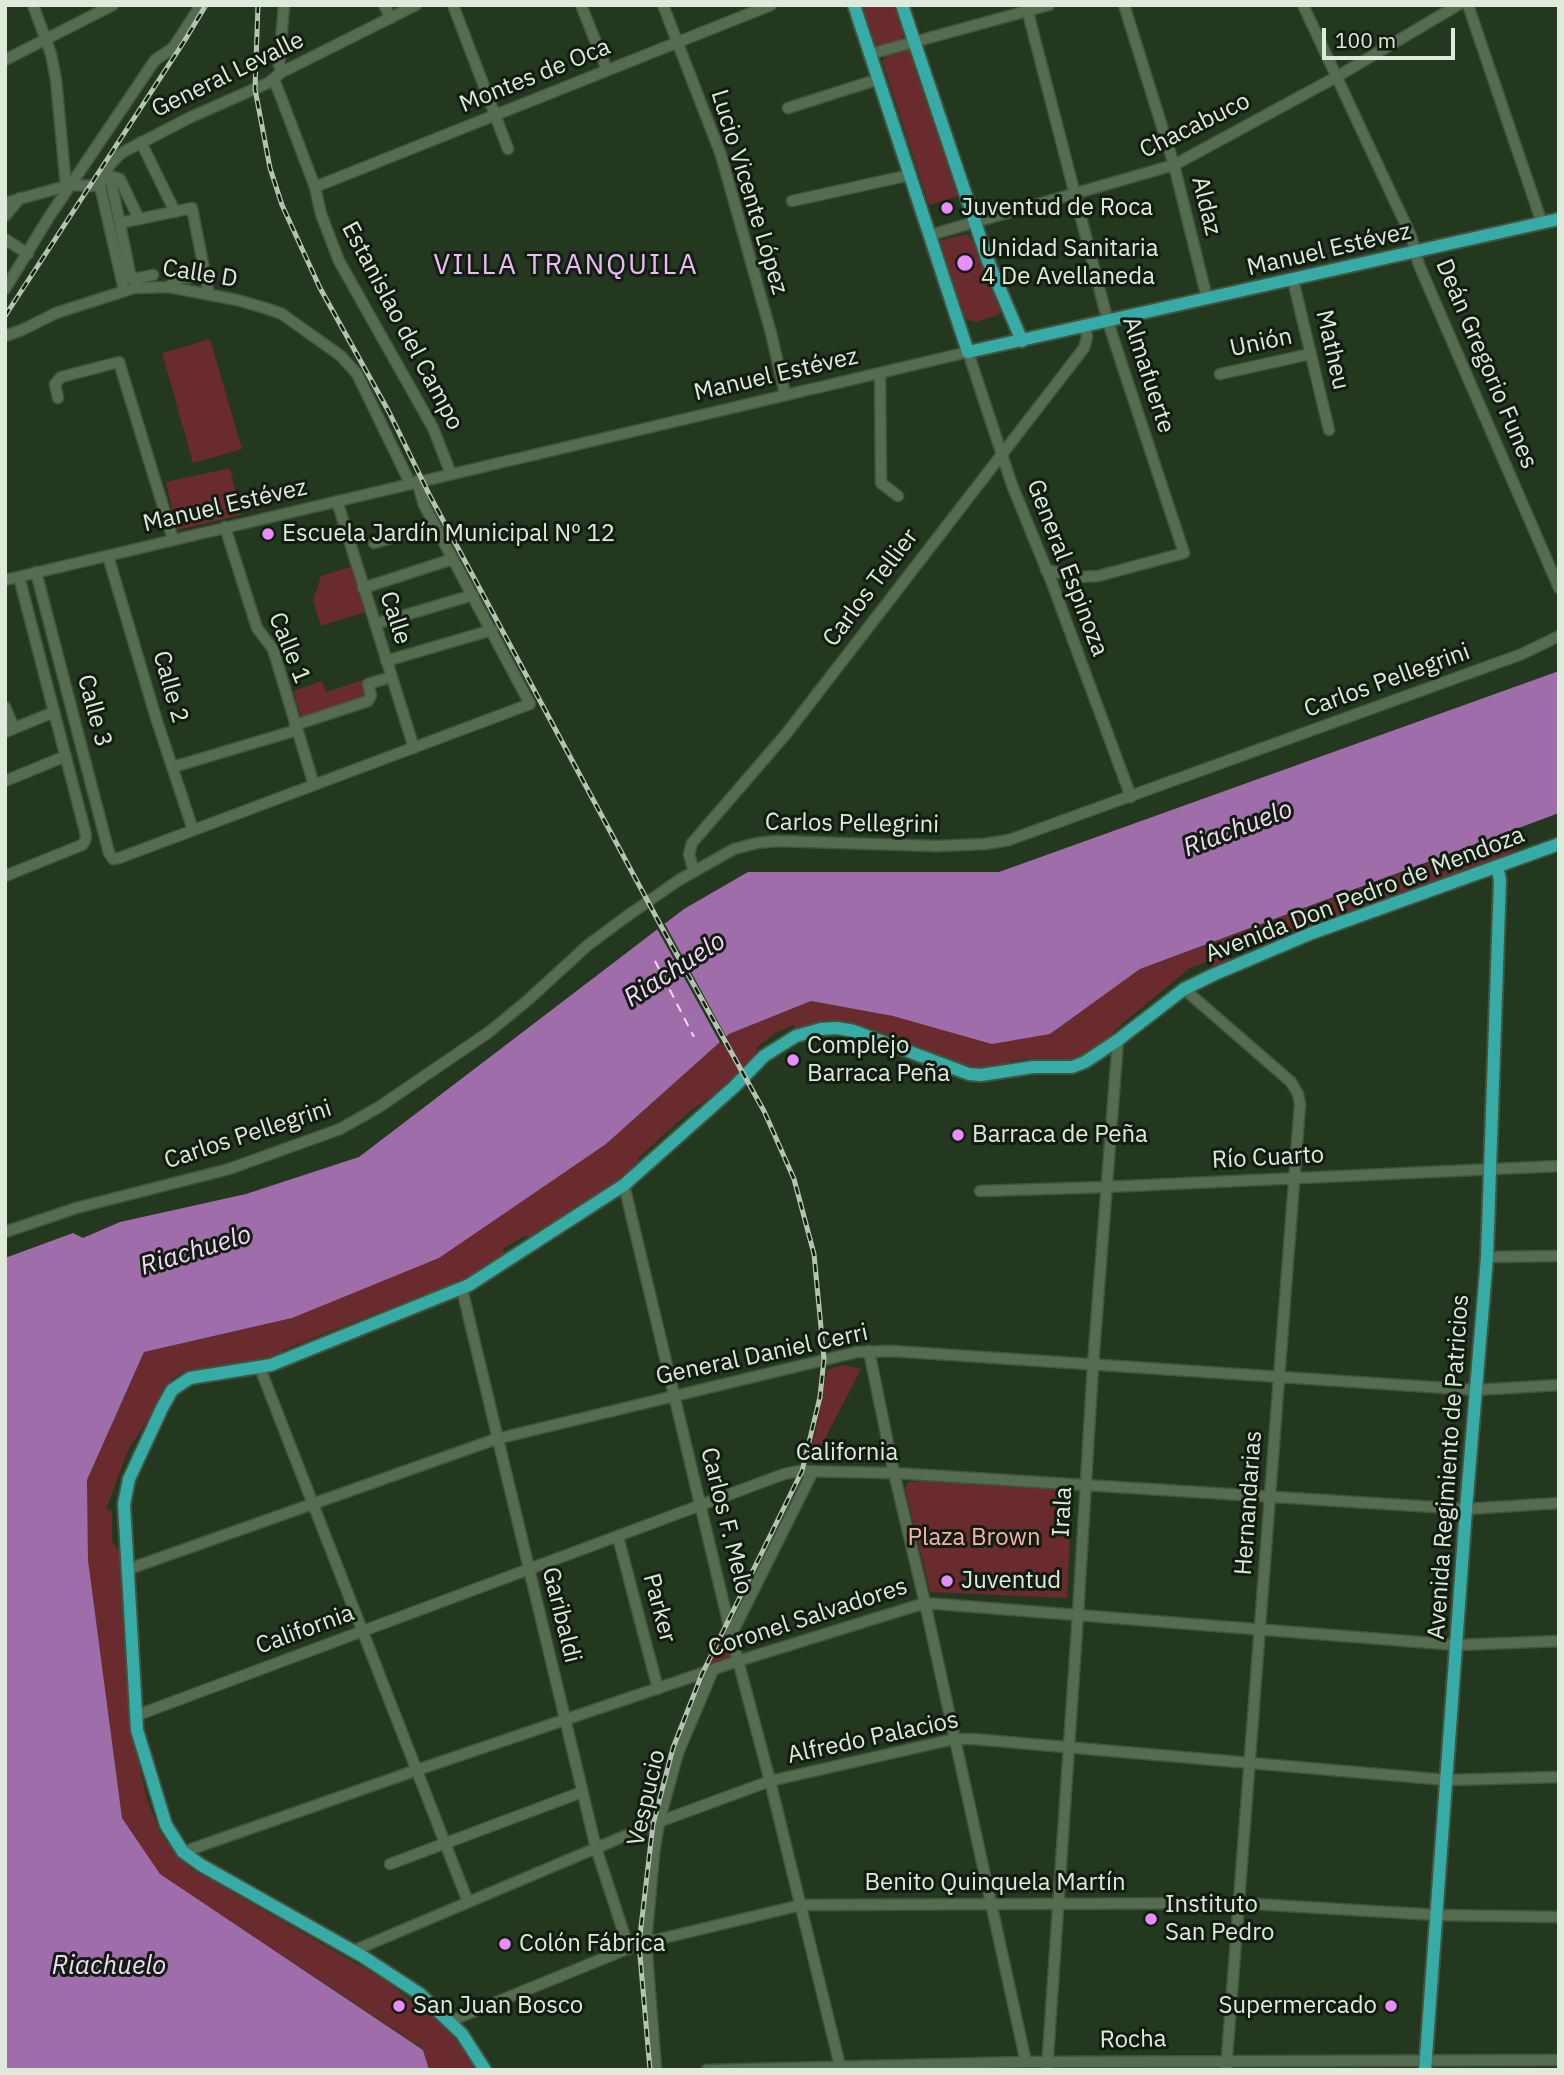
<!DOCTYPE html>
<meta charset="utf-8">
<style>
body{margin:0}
#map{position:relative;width:1564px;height:2075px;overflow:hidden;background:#23381f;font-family:"IBM Plex Sans",sans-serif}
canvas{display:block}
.frame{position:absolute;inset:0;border:7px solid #deebdb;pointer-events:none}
.scale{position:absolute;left:1322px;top:28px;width:133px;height:32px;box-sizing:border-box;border:4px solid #deebdb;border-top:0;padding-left:9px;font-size:21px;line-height:24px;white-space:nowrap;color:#deebdb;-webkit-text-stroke:5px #131c11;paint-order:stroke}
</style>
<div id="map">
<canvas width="1564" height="2075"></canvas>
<div class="frame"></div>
<div class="scale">100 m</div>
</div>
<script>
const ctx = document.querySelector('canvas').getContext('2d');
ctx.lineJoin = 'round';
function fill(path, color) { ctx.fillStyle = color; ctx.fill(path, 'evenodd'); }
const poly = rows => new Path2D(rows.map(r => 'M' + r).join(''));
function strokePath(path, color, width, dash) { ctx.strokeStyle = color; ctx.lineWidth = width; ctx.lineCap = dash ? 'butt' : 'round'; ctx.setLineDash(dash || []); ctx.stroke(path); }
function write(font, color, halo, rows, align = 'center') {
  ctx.font = font + ' "IBM Plex Sans",sans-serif'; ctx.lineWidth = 6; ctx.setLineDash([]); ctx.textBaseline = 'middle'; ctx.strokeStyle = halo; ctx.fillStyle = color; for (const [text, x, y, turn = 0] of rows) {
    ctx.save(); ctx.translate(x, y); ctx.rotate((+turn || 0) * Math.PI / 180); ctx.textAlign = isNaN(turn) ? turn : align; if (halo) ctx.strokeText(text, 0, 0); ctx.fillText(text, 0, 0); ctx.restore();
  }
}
const green = poly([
 [857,5,894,5,904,34,902,39,876,46,871,43],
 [909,49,916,55,959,196,929,205,882,61,886,56],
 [963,235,968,235,971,239,1002,302,1002,309,998,315,975,322,963,318,939,243,941,240],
 [210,339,242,449,193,463,162,353],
 [230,468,241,515,177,530,166,482],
 [351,567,365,612,321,626,313,601,321,576],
 [363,680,368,697,301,717,293,691,322,681,326,692],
 [1512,832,1517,848,1502,858,1303,930,1301,926,1233,951,1229,960,1217,967,1207,962,1190,968,1116,1029,1102,1048,1083,1059,1062,1065,1044,1063,1043,1059,1028,1059,1011,1061,1007,1064,972,1068,881,1033,854,1027,796,1030,794,1025,775,1033,756,1048,758,1051,724,1088,692,1110,639,1157,638,1166,616,1185,537,1235,523,1237,504,1248,503,1256,440,1295,432,1292,413,1299,283,1350,280,1357,258,1363,183,1372,172,1379,163,1391,157,1407,129,1448,106,1509,112,1511,112,1541,119,1551,125,1598,132,1733,147,1799,160,1832,177,1856,192,1869,383,1979,450,2030,478,2070,429,2070,423,2049,160,1874,122,1818,88,1560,87,1480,144,1352,292,1318,606,1144,729,1034,811,1001,893,1016,1050,1034,1140,969],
 [843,1365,861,1369,815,1458,808,1458,816,1429,827,1370],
 [923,1481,1072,1487,1067,1598,930,1592,905,1488,909,1482],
 [728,1619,738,1661,702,1674]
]);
const water = poly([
 [1559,671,1559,813,1140,969,1050,1034,992,1044,893,1016,811,1001,729,1034,606,1144,439,1258,292,1318,144,1352,87,1480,88,1560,122,1818,160,1874,423,2050,429,2070,5,2070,5,1258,73,1233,83,1238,120,1222,246,1194,359,1157,684,909,748,872,999,872]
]);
const pier = poly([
 [665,924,728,1040,722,1046,657,929]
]);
const ferry = poly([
 [655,961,694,1037]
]);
const minor = poly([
 [33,5,51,54,56,80,66,186,72,185],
 [384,5,391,18],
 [453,5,508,149],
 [581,5,607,70],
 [663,5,721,155,771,333,785,394],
 [1026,5,1108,322,1184,553,1098,576,1080,577,1046,570],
 [1124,5,1174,165,1207,298],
 [1303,5,1411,236,1419,265,1559,588],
 [1468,5,1542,223],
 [870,54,1049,5],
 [5,60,113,5],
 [282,72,279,65,284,5],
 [274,79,315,187,321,214,339,261,433,428,451,474],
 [788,108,879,79],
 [141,142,175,212],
 [106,172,110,176,131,278,133,279,153,275],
 [110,176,120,179,139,219],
 [72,185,100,186],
 [100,186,107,168,118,156,125,151,191,117,268,83,282,72,416,5],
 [100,186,124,290],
 [315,187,771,5],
 [792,201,910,175],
 [5,203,66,186],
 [5,216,20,198],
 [120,223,192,208,209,294],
 [930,235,1174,165,1338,76,1458,5],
 [5,239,28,254],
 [1293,280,1329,430],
 [169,287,176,279,205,275],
 [5,289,49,217,155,60,173,48,201,5],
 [5,336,22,330,56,313,134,288,169,287,237,300,265,308,282,314,341,356,357,374,410,483],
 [880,373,881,483,898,496],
 [1220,374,1310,354],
 [58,398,55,384,61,377,119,362,173,539],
 [337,501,414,748],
 [225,527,257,628,273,649,314,785],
 [374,543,435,526],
 [108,556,156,718,193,830],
 [36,572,109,853,113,859,119,858,530,704,424,505,417,481],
 [5,580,968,352,1012,485,1052,583,1131,797],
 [363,588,453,559],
 [375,624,473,595],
 [386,661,492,630],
 [5,707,14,728],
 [295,725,368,701,371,695,368,684,391,677],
 [5,732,54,712],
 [173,767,297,730],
 [5,781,66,756],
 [694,872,689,854,692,843,786,734,1084,348,1087,337,1085,327],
 [5,876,82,845,85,841,86,835,19,577],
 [1184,989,1291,1082,1298,1094,1300,1104,1226,2070],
 [624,1185,731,1634,770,1781,841,2070],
 [980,1191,1106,1187,1559,1166],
 [5,1232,76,1208,229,1169,340,1129,379,1107,489,1032,528,1000,588,945,630,914,679,880,734,849,757,843,777,841,937,846,985,844,1009,840,1522,654,1559,636],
 [1487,1257,1559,1256],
 [462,1289,596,1848,629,1949],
 [869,1351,894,1473,925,1603,1026,2062],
 [260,1368,468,1902],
 [618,1537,658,1689],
 [126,1570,496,1439,857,1352,892,1351,1476,1390,1559,1385],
 [732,1633,813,1471],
 [135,1716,784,1474,799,1471,894,1473,1466,1509,1559,1503],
 [183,1852,417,1770,738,1661,925,1603,1457,1645,1559,1641],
 [390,1864,582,1792],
 [353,1951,653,1824,770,1781,954,1739,973,1739,1447,1780,1559,1777],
 [450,2021,639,1944,801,1905,1238,1903,1437,1915,1559,1917],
 [656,2070,646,1942,654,1854,659,1822,678,1753,713,1670],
 [707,2070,1026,2062,1559,2060],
 [1047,2070,1078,1614,1093,1365,1118,1040]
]);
const major = poly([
 [854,5,968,352,1559,219],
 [902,5,988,261,1022,341],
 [485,2070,462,2034,420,1994,362,1956,201,1865,183,1852,166,1825,137,1730,124,1504,129,1479,162,1408,172,1390,190,1378,271,1365,469,1285,624,1185,734,1087,764,1056,796,1036,821,1029,837,1028,854,1031,969,1074,981,1075,1033,1067,1072,1067,1085,1062,1118,1040,1184,989,1215,974,1312,933,1559,844],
 [1425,2070,1466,1509,1487,1257,1500,880,1497,866]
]);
const rail = poly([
 [258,5,255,89,270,168,282,205,320,288,389,412,430,496,661,926,764,1111,794,1179,814,1254,824,1359,820,1397,802,1471,702,1674,673,1748,653,1824,639,1944,650,2070],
 [5,316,185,40,206,5]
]);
const markers = [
 [947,208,7,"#e98dfe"],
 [965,263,9,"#e98dfe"],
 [268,534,7,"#e98dfe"],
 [793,1060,7,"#e98dfe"],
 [958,1135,7,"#e98dfe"],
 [947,1581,7,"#e98dfe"],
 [1151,1919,7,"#e98dfe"],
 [505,1944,7,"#e98dfe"],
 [399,2006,7,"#e98dfe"],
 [1391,2006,7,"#e98dfe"]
];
const streetNames = [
 ["General Levalle",228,75,-26],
 ["Montes de Oca",535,76,-22],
 ["Chacabuco",1195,126,-26],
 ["Lucio Vicente López",749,192,73],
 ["Aldaz",1206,206,76],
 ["Manuel Estévez",1329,250,-13],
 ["Calle D",200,274,9],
 ["Estanislao del Campo",402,326,62],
 ["Unión",1261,343,-12],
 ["Matheu",1332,350,77],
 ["Deán Gregorio Funes",1486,364,67],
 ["Manuel Estévez",776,375,-13],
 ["Almafuerte",1148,375,72],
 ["Manuel Estévez",225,506,-13],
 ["General Espinoza",1067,568,69],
 ["Carlos Tellier",871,588,-53],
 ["Calle",395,618,72],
 ["Calle 1",289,648,68],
 ["Carlos Pellegrini",1387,681,-20],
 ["Calle 2",170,687,74],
 ["Calle 3",94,711,75],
 ["Carlos Pellegrini",852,824,1],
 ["Avenida Don Pedro de Mendoza",1365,895,-21],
 ["Carlos Pellegrini",248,1135,-18],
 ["Río Cuarto",1268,1158,-3],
 ["General Daniel Cerri",762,1355,-12],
 ["California",847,1453],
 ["Avenida Regimiento de Patricios",1449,1467,-86],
 ["Hernandarias",1249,1503,-86],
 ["Irala",1063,1512,-87],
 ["Carlos F. Melo",726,1521,76],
 ["Parker",659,1608,75],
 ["Garibaldi",561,1615,76],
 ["Coronel Salvadores",808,1618,-18],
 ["California",305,1630,-20],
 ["Alfredo Palacios",873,1738,-12],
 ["Vespucio",647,1798,-77],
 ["Benito Quinquela Martín",995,1883],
 ["Rocha",1133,2040,-1]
];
const poiNames = [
 ["Juventud de Roca",961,208],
 ["Unidad Sanitaria",981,249],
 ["4 De Avellaneda",981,277],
 ["Escuela Jardín Municipal Nº 12",282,534],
 ["Complejo",807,1046],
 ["Barraca Peña",807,1074],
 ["Barraca de Peña",972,1135],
 ["Juventud",961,1581],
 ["Instituto",1165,1905],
 ["San Pedro",1165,1933],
 ["Colón Fábrica",519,1944],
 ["San Juan Bosco",413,2006],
 ["Supermercado",1377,2006,"right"]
];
const parkNames = [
 ["Plaza Brown",974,1538]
];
const waterNames = [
 ["Riachuelo",1238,829,-21],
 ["Riachuelo",675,970,-33],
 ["Riachuelo",196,1251,-17],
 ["Riachuelo",109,1966]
];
const quarterNames = [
 ["VILLA TRANQUILA",566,266]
];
fill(green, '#692b2d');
fill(water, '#a06dab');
fill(pier, '#23381f');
strokePath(ferry, '#f4d8fa', 2, [9, 7]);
strokePath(minor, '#42543e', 13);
strokePath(major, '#42543e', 16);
strokePath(minor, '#566c51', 10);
strokePath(major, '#37aba5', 12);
strokePath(rail, '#b5c4b2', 5);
strokePath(rail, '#131c11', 2.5, [8]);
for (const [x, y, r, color] of markers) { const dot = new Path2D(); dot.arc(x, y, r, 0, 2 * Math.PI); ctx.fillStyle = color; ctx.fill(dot); strokePath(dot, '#131c11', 2.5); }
write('24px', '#deebdb', '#131c11', streetNames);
write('24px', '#deebdb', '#131c11', poiNames, 'left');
write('24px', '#f8b1b0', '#131c11', parkNames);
write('italic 26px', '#f4d8fa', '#131c11', waterNames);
ctx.letterSpacing = '2px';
write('28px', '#edbaf8', '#131c11', quarterNames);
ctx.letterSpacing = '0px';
</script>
